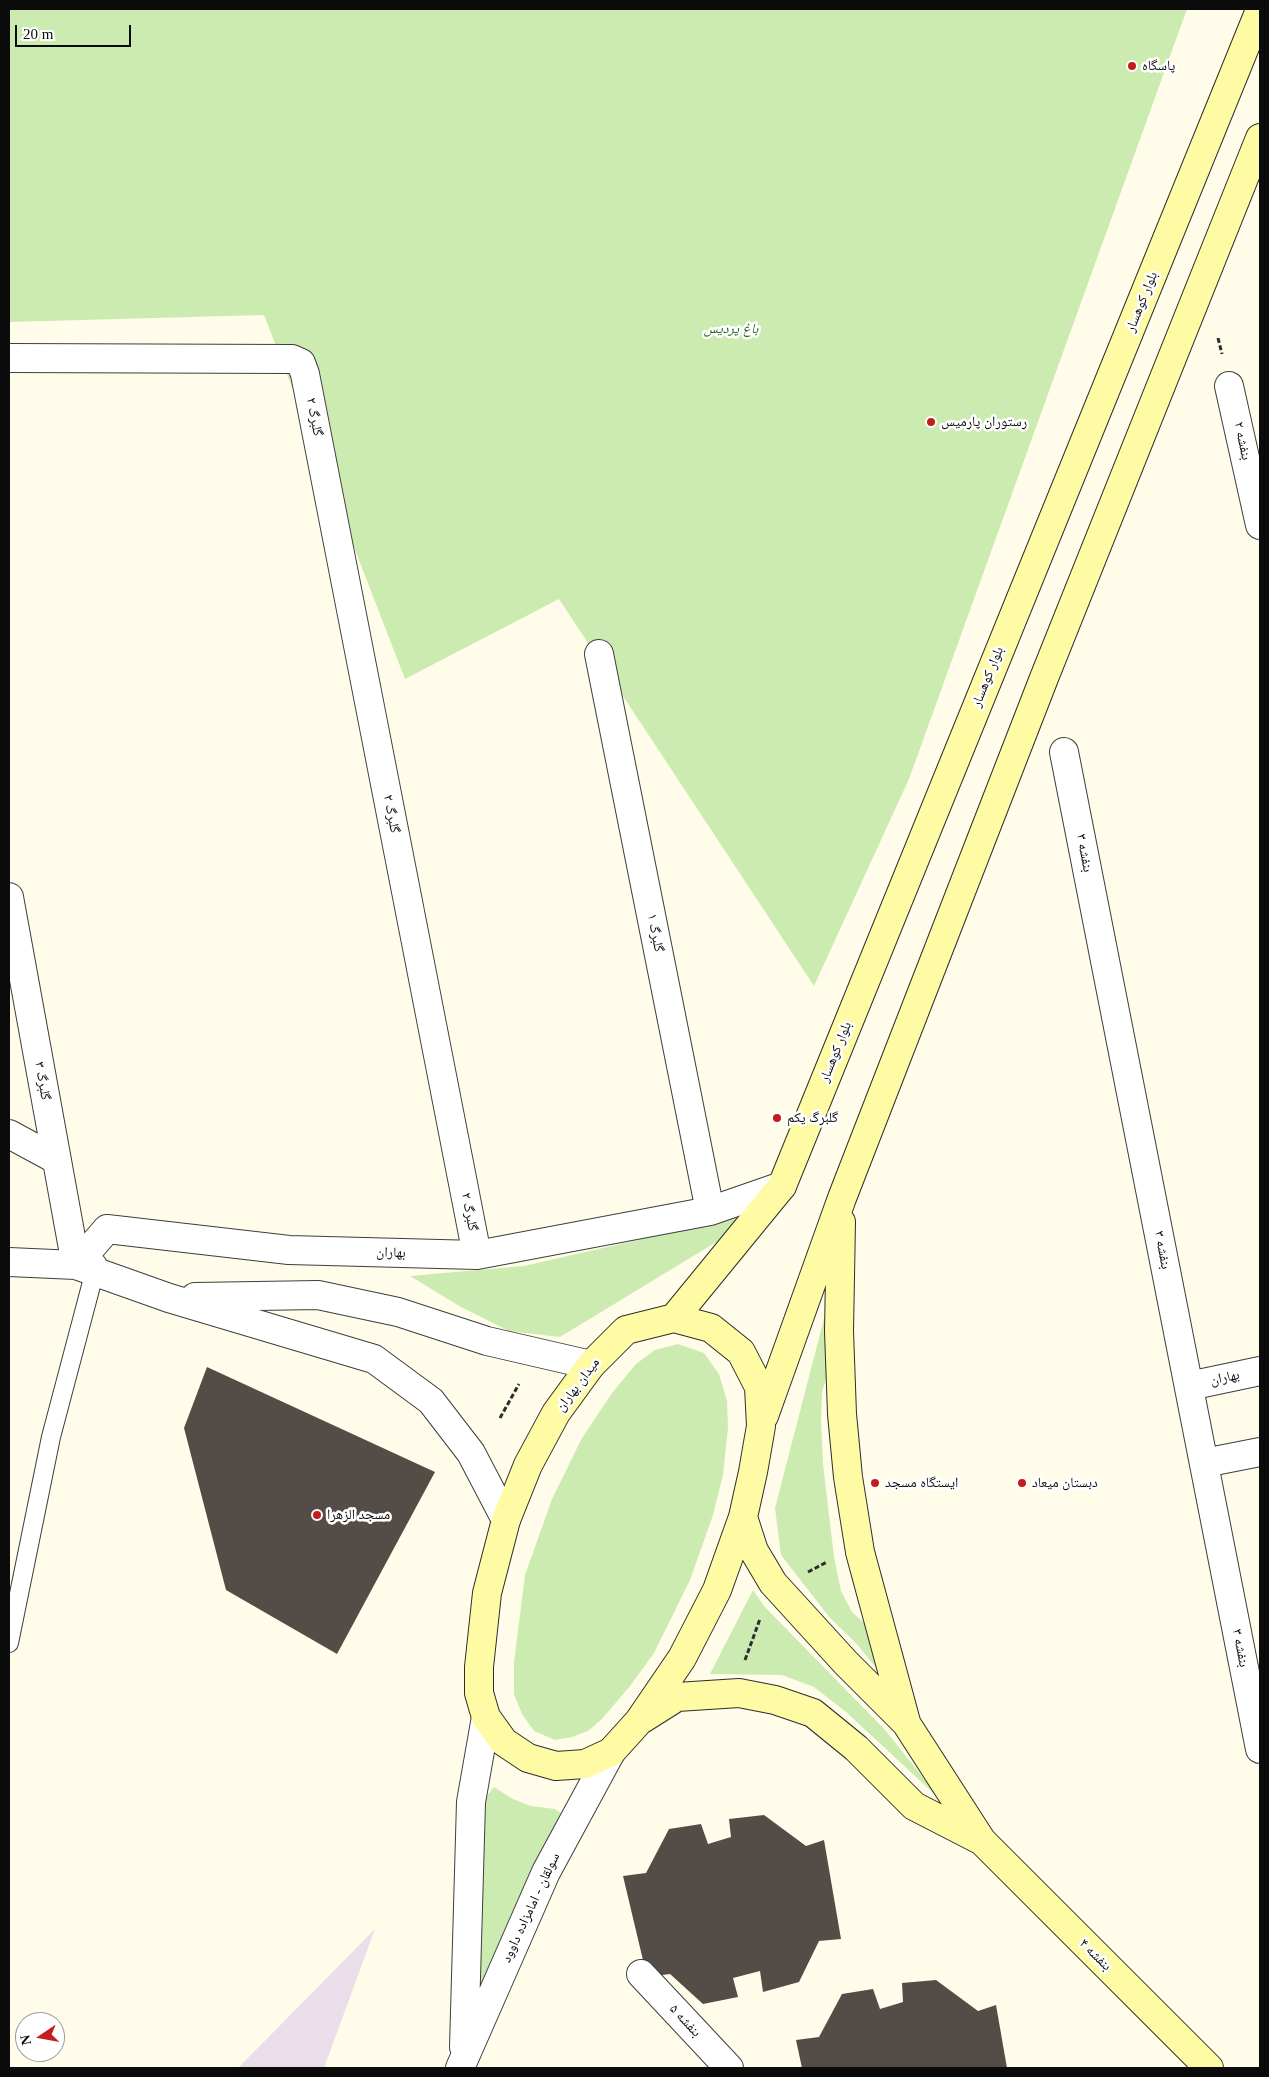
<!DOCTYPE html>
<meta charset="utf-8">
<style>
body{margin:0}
#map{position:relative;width:1269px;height:2077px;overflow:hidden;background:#fffce9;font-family:"Times New Roman",serif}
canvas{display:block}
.frame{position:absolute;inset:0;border:10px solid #0b0b0b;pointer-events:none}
.north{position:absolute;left:15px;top:2012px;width:50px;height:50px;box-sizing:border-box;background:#fff;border:1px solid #9d9d9d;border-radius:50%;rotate:258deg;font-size:14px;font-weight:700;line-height:20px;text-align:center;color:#0b0b0b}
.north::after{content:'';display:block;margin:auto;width:18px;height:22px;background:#c11e1d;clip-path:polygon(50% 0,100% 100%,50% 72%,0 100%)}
.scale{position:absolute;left:15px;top:25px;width:116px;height:22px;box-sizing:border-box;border:2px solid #0b0b0b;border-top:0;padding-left:6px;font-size:15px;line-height:18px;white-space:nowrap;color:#0b0b0b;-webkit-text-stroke:4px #fff;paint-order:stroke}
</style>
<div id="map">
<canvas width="1269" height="2077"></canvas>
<div class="frame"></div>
<div class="north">N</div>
<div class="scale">20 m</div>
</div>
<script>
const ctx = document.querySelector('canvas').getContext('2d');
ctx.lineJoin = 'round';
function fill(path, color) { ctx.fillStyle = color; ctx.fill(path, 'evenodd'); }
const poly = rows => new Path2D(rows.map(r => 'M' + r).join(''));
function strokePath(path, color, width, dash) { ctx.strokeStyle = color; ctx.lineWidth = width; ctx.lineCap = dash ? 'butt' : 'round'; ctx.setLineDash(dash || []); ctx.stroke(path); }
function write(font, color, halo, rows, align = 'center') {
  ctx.font = font + ' "Times New Roman","Noto Naskh Arabic",serif'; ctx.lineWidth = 5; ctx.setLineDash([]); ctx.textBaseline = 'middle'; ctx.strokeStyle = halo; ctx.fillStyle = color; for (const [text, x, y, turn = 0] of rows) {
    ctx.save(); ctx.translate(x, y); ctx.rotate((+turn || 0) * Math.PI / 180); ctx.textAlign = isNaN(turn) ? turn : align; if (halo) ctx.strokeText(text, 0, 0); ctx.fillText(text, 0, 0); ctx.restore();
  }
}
const industrial = poly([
 [375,1929,324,2068,238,2068]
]);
const green = poly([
 [9,9,1187,9,909,779,814,986,559,599,405,679,264,315,9,322],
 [743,1216,718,1241,560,1337,509,1331,461,1307,410,1276,524,1266],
 [826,1311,830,1331,828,1371,822,1392,821,1421,823,1464,834,1557,841,1591,852,1612,864,1623,879,1671,854,1641,830,1618,781,1555,775,1508],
 [678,1344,704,1353,719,1374,727,1401,728,1428,723,1475,713,1515,690,1580,654,1653,630,1686,601,1720,588,1731,572,1737,555,1740,534,1731,522,1714,514,1694,514,1662,525,1575,552,1499,582,1438,612,1393,636,1364,655,1350],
 [753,1590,764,1606,886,1731,941,1800,846,1712,814,1687,782,1675,710,1674],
 [494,1787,513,1799,531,1806,555,1809,565,1816,475,2023,486,1797]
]);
const building = poly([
 [207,1367,435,1472,337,1654,226,1590,184,1428],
 [764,1815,806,1846,824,1840,841,1939,819,1941,799,1982,763,1992,760,1971,733,1978,738,1997,703,2004,670,1974,647,1977,623,1876,646,1873,669,1829,701,1824,708,1844,731,1837,729,1819],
 [936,1980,978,2011,996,2005,1007,2068,802,2068,796,2040,819,2037,842,1994,873,1989,880,2009,903,2002,902,1983]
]);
const path = poly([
 [1218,338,1222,354],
 [500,1418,519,1384],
 [808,1572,827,1562],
 [745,1660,760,1619]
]);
const service = poly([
 [9,1643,51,1437,97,1263]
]);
const minor = poly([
 [9,358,292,359,301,363,305,374,477,1255],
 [599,654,710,1211],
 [1064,752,1260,1749],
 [9,897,76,1265,169,1298,374,1359,431,1401,471,1453,506,1520],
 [9,1134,57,1160],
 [9,1262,76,1265,107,1229,289,1250,477,1255,710,1211,782,1186],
 [195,1297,318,1295,398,1312,487,1341,591,1365],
 [641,1974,729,2068]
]);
const tertiary = poly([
 [1229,386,1260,525],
 [1189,1386,1260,1371],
 [1204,1463,1260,1452],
 [464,2047,471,1802,486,1717],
 [460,2068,546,1872,611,1752]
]);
const secondary = poly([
 [841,1222,839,1331,842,1414,848,1477,860,1552,906,1722],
 [674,1318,782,1186,1260,10],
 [764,1416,842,1198,1044,678,1260,138],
 [743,1517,754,1551,773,1583,846,1663,906,1723,982,1841,1209,2068],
 [639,1721,682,1658,717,1590,743,1517,753,1472,761,1426,759,1387,741,1352,711,1328,674,1318,626,1330,591,1365,556,1413,528,1465,506,1520,487,1593,479,1667,479,1693,486,1717,504,1742,528,1758,556,1766,585,1764,611,1752,639,1721,677,1697,739,1693,775,1700,813,1713,856,1748,914,1806,982,1841]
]);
const markers = [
 [1132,66,5,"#c11e1d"],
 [931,422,5,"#c11e1d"],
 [777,1118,5,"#c11e1d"],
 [875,1483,5,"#c11e1d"],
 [1022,1483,5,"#c11e1d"],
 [317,1515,5,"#c11e1d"]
];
const poiNames = [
 ["پاسگاه",1142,66],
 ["رستوران پارمیس",941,422],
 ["گلبرگ یکم",787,1118],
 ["ایستگاه مسجد",885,1483],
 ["دبستان میعاد",1032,1483],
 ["مسجد الزهرا",327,1515]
];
const streetNames = [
 ["بلوار کوهسار",1142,302,-68],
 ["گلبرگ ۲",314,417,79],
 ["بنفشه ۲",1242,441,78],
 ["بلوار کوهسار",988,677,-68],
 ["گلبرگ ۲",391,814,79],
 ["بنفشه ۳",1084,853,79],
 ["گلبرگ ۱",655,933,79],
 ["بلوار کوهسار",836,1052,-68],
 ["گلبرگ ۳",42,1081,80],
 ["گلبرگ ۲",469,1212,79],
 ["بنفشه ۳",1162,1250,79],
 ["بهاران",391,1253,2],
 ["بهاران",1225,1378,-12],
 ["میدان بهاران",578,1385,-53],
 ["بنفشه ۳",1240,1648,79],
 ["سولقان - امامزاده داوود",531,1908,-65],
 ["بنفشه ۴",1095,1955,45],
 ["بنفشه ۵",685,2021,47]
];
const parkNames = [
 ["باغ پردیس",731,329]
];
fill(industrial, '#eadeeb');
fill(green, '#ccebb1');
fill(building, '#544d47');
strokePath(service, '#3e3e3e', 20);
strokePath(minor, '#3e3e3e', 30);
strokePath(tertiary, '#3e3e3e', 30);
strokePath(secondary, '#2d2d2d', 30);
strokePath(path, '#2d2d2d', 3, [5, 2.5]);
strokePath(service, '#fff', 18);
strokePath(minor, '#fff', 28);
strokePath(tertiary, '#fff', 28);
strokePath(secondary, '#fffaa4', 28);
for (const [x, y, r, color] of markers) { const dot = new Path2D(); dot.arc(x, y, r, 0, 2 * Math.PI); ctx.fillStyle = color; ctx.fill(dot); strokePath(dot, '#fff', 2); }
write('14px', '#0b0b0b', '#fff', poiNames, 'left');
write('14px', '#0b0b0b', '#fff', streetNames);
write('italic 14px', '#256519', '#fff', parkNames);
</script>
